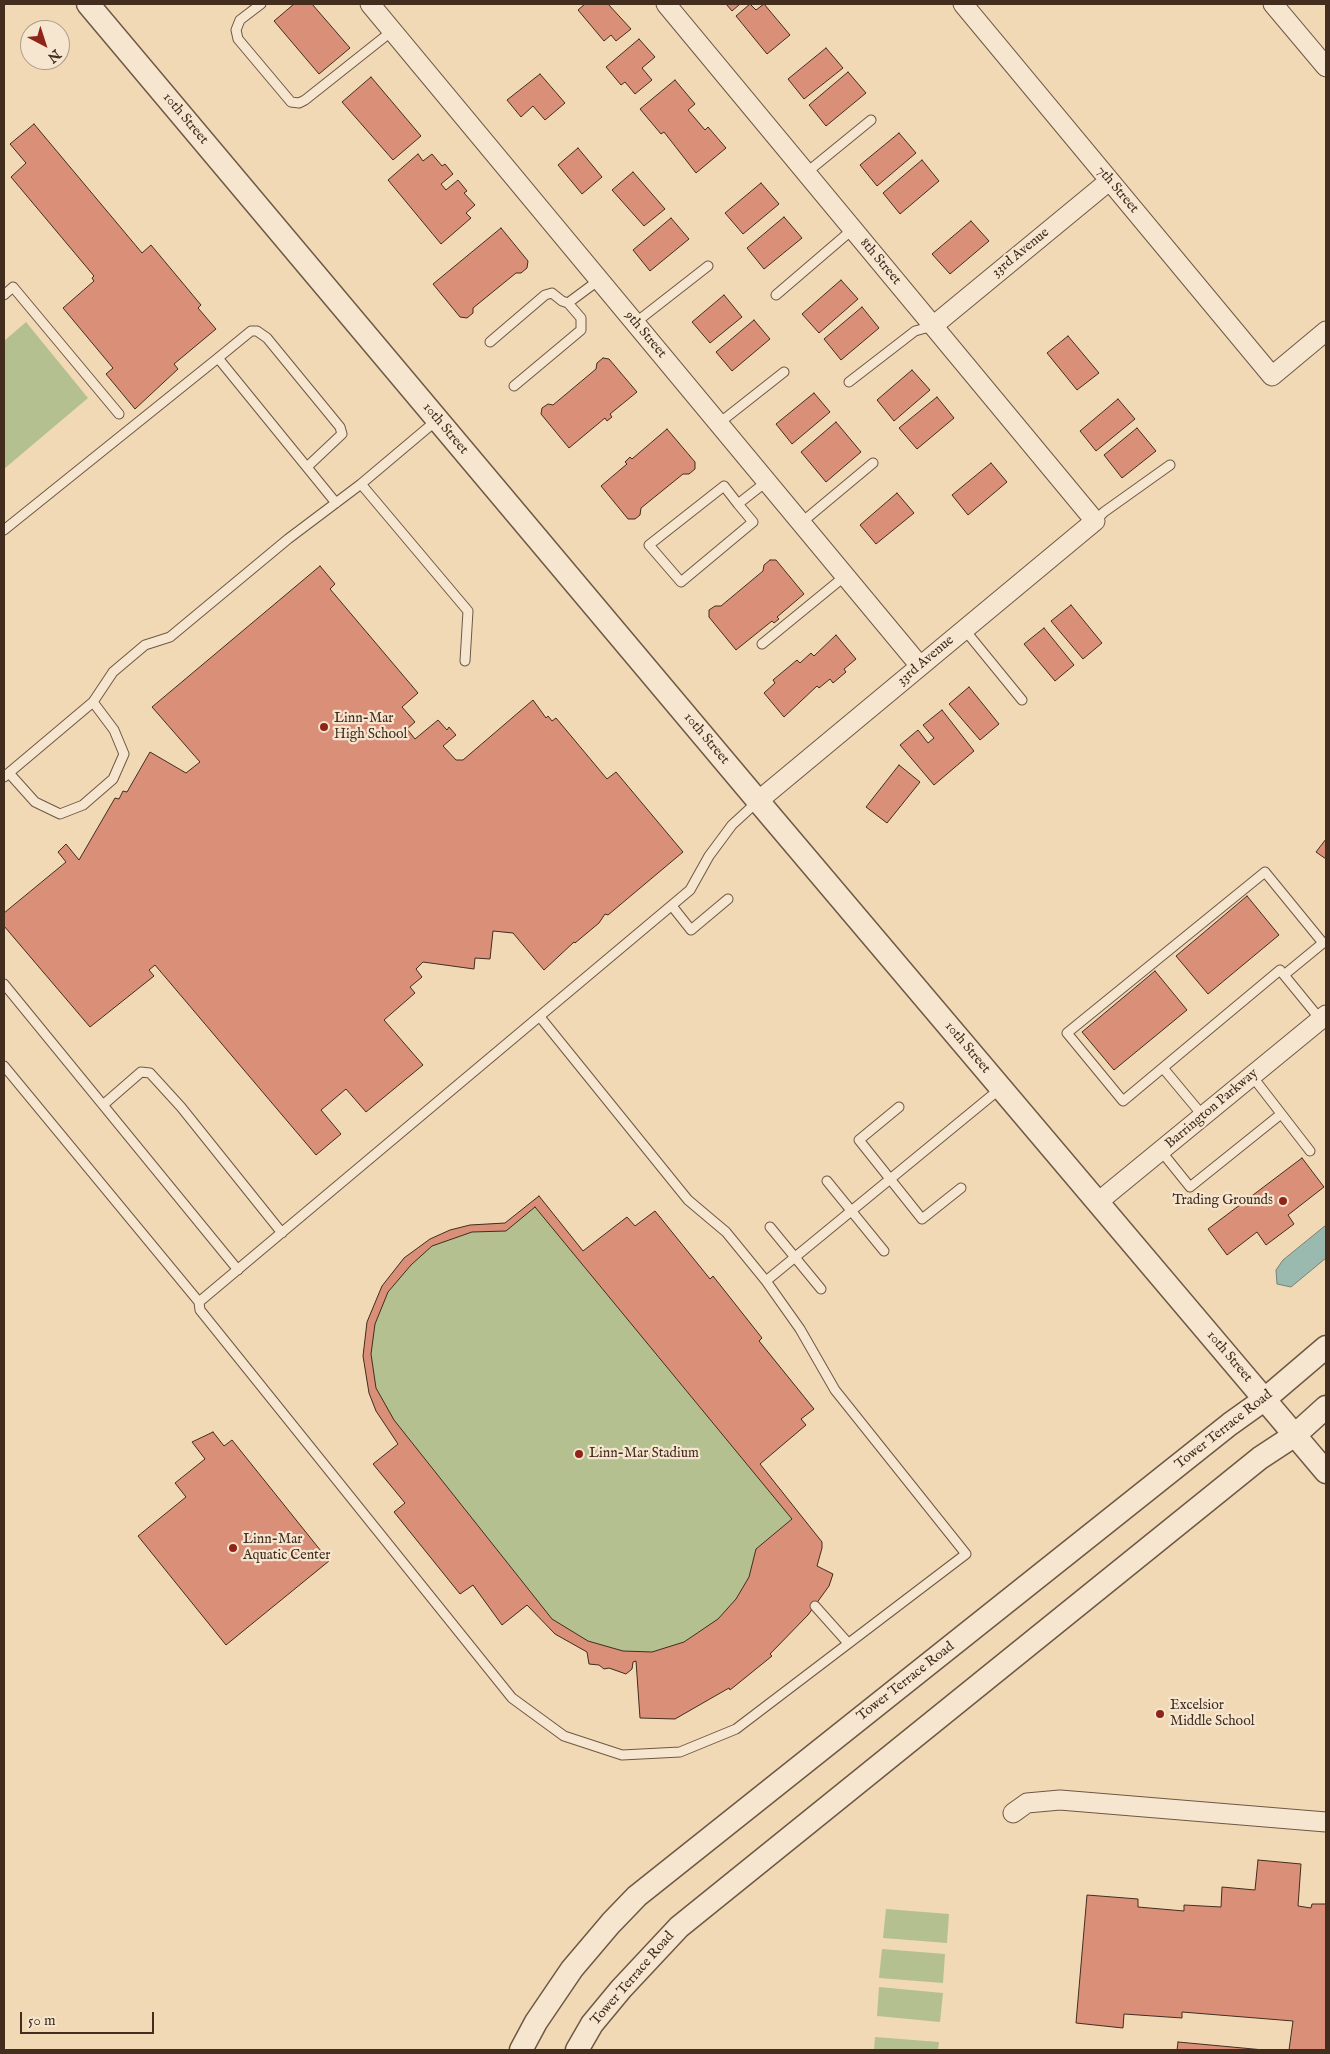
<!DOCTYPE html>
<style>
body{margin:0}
#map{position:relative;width:1330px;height:2054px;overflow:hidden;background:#f1d9b6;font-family:"IM FELL English",serif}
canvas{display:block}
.frame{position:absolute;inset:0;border:5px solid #422d1e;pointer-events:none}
.north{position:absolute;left:20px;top:20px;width:50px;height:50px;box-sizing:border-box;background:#f6e6d0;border:1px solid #ae9c89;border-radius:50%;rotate:140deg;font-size:14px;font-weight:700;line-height:20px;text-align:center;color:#422d1e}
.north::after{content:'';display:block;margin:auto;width:18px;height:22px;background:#8f2418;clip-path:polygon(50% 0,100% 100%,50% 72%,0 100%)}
.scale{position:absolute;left:20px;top:2012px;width:134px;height:22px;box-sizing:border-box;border:2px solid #422d1e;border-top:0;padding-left:6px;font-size:15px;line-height:18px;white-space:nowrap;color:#422d1e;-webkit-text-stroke:4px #f6e6d0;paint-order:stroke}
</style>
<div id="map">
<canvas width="1330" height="2054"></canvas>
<div class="frame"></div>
<div class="north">N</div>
<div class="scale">50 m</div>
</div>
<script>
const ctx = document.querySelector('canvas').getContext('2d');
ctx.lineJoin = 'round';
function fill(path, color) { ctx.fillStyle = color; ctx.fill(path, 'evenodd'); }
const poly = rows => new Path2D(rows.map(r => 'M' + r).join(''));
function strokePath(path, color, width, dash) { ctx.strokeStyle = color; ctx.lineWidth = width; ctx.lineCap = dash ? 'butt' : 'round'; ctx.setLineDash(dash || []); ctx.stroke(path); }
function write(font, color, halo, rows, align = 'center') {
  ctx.font = font + ' "IM FELL English",serif'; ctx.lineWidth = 4.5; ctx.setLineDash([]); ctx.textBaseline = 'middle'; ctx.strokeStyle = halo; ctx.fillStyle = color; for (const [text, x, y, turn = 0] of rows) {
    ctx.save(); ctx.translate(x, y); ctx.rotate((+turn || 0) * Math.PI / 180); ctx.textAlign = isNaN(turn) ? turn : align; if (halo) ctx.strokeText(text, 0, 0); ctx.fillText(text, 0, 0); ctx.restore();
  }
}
const green = poly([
 [26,322,88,398,4,469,4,341],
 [539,1196,583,1251,627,1217,635,1226,655,1211,710,1279,713,1276,762,1338,760,1341,814,1409,801,1418,806,1425,760,1464,822,1542,822,1548,817,1566,833,1574,829,1586,808,1615,770,1654,772,1656,730,1690,728,1688,675,1719,640,1718,636,1662,633,1662,632,1669,626,1674,599,1665,589,1664,587,1652,555,1634,528,1605,502,1625,473,1586,460,1594,394,1512,405,1503,373,1464,398,1444,376,1411,369,1393,363,1356,367,1322,382,1286,404,1258,430,1239,470,1225,505,1223],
 [886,1909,949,1914,947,1943,883,1938],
 [882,1949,945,1954,943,1983,879,1978],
 [879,1987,943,1993,940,2022,877,2016],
 [875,2037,939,2042,938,2050,874,2050]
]);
const water = poly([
 [1326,1225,1326,1258,1291,1287,1277,1284,1276,1270,1283,1260,1326,1225]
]);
const building = poly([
 [294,4,312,4,350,48,319,74,274,21,294,4],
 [585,4,608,4,631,29,616,41,611,35,604,41,578,10,585,4],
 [726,4,740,4,732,11,726,4],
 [750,4,756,10,764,4,790,35,767,54,736,16,750,4],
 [639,39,655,57,642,68,652,80,635,94,625,82,621,85,606,67,639,39],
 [826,48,843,68,804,99,788,79,826,48],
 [848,72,866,93,826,126,809,105,848,72],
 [540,74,565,103,545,120,533,106,521,117,507,100,540,74],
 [371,77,421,136,393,160,342,102,371,77],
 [675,80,695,104,688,110,705,130,708,127,726,148,696,173,664,132,661,134,640,109,675,80],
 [34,124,142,253,151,245,201,305,198,308,216,329,174,364,178,369,135,409,106,374,113,368,63,308,94,281,92,278,94,276,11,177,26,163,10,144,34,124],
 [899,133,916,153,877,186,860,165,899,133],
 [578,148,602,177,582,194,558,165,578,148],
 [418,154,423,161,432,154,442,166,445,164,453,174,441,184,446,190,458,180,467,191,464,193,475,205,466,213,471,218,441,244,388,180,418,154],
 [922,160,939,181,900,214,883,193,922,160],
 [633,172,665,209,644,226,612,190,633,172],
 [761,183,779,204,743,234,725,213,761,183],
 [784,217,802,238,764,269,747,248,784,217],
 [671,218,689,239,650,271,633,250,671,218],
 [971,221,989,241,950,274,932,254,971,221],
 [501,228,528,261,527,268,521,273,516,273,473,308,473,313,467,318,460,317,433,284,501,228],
 [841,280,858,299,819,333,802,314,841,280],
 [724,295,742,317,710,343,692,322,724,295],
 [862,307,879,328,841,360,824,339,862,307],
 [754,320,770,339,732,371,716,352,754,320],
 [1068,336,1099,373,1077,390,1047,353,1068,336],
 [603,358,609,359,637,392,610,414,612,417,607,421,605,418,569,448,541,414,542,408,548,404,553,405,596,369,597,363,603,358],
 [912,370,930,390,894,421,877,400,912,370],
 [814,393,830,412,792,444,776,424,814,393],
 [937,397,954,418,917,449,899,428,937,397],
 [1118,399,1135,419,1096,451,1080,431,1118,399],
 [836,422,861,452,826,482,801,452,836,422],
 [1137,428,1156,451,1122,478,1104,455,1137,428],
 [667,429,695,462,695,469,689,474,683,474,641,508,640,515,635,519,628,519,601,486,627,464,625,462,630,457,632,459,667,429],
 [991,463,1007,482,968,515,952,495,991,463],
 [897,493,914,513,876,544,860,525,897,493],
 [770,560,776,560,804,594,777,617,779,619,774,623,772,621,736,650,709,617,709,610,715,606,721,606,763,571,764,565,770,560],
 [320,566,335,584,330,589,418,693,402,707,415,722,407,729,415,739,438,720,447,730,449,727,456,735,443,746,456,760,463,760,533,700,546,718,548,716,552,721,556,718,607,779,616,772,683,852,608,915,605,914,599,923,575,943,574,942,544,970,513,933,493,931,490,959,475,958,474,969,423,962,416,969,422,977,410,987,415,993,384,1020,423,1065,366,1112,346,1089,321,1110,341,1134,316,1155,155,965,149,970,154,976,90,1027,4,926,4,913,66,862,58,852,66,844,79,860,115,798,119,799,123,791,127,792,150,752,186,773,200,762,152,707,320,566],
 [1071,605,1102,643,1083,659,1051,621,1071,605],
 [1044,628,1074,665,1055,681,1024,644,1044,628],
 [836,635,856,659,844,669,846,672,833,683,830,679,819,688,817,686,784,717,764,693,775,683,773,680,797,660,800,663,811,653,814,656,836,635],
 [969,687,999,724,980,740,949,704,969,687],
 [942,710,974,751,934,785,900,745,918,730,928,743,934,738,923,725,942,710],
 [899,765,920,782,887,823,866,807,899,765],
 [1326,839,1326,859,1316,852,1326,839],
 [1247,896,1279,935,1208,994,1176,956,1247,896],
 [1155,971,1187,1010,1114,1070,1082,1032,1155,971],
 [1302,1158,1324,1187,1288,1215,1294,1224,1266,1245,1257,1232,1227,1255,1208,1229,1302,1158],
 [539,1196,583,1251,627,1217,635,1226,655,1211,710,1279,713,1276,762,1338,759,1341,814,1409,801,1419,806,1425,760,1464,822,1542,822,1548,817,1566,833,1574,829,1586,808,1615,770,1654,772,1656,730,1690,729,1688,675,1719,640,1718,636,1661,633,1662,632,1669,626,1674,609,1668,604,1669,599,1665,589,1664,587,1652,555,1634,527,1605,502,1625,473,1585,460,1594,394,1512,405,1503,373,1464,398,1444,376,1411,369,1393,363,1356,367,1322,382,1286,404,1258,430,1239,450,1230,470,1225,505,1223,539,1196],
 [535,1207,792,1519,756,1549,749,1577,736,1599,718,1619,684,1642,652,1652,623,1651,588,1641,552,1619,394,1420,376,1388,371,1354,375,1324,388,1292,411,1265,432,1246,472,1232,506,1231,535,1207],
 [213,1432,224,1446,232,1440,329,1561,226,1645,138,1536,186,1497,175,1483,205,1459,192,1442,213,1432],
 [1258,1860,1301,1864,1298,1906,1311,1908,1312,1904,1326,1904,1326,2050,1289,2050,1293,2021,1182,2012,1182,2018,1124,2014,1123,2028,1076,2023,1087,1895,1138,1899,1138,1907,1184,1911,1184,1905,1221,1907,1222,1887,1255,1890,1258,1860],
 [1178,2042,1264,2050,1177,2050,1178,2042]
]);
const service = poly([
 [261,4,240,20,236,30,238,39,291,102,299,103,305,100,392,31],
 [806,173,871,120],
 [4,295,13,287,119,414],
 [776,295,853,229],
 [635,323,708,266],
 [490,342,545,295,552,293,562,301,568,303,599,280],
 [218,358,251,331,257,331,267,338,340,427,342,434,307,467],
 [849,382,915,331,933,326],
 [514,386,581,330,581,318,568,303],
 [718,424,784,372],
 [361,484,468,611,465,661],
 [738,504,724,486,649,545,681,582,753,522,738,504,766,482],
 [1095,521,1104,512,1170,465],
 [801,523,873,463],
 [4,530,218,358,336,503],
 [964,629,1022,700],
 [762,644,845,576],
 [9,773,35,802,60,814,83,805,113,779,124,754,114,730,93,702],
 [4,777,93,702,113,672,145,645,170,637,288,539,361,484,437,420],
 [672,906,691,930,728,899],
 [1284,975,1323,943,1265,872,1067,1033,1123,1101,1280,970,1284,975,1320,1019],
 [4,984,238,1270],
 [4,1066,199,1302,690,890,709,856,732,825,758,801],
 [1163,1068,1203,1116],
 [1252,1076,1310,1151],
 [103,1105,141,1072,150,1073,181,1107,282,1233],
 [899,1107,859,1140,922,1219,961,1188],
 [1161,1151,1190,1187,1281,1114],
 [827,1181,884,1251],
 [770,1227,821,1289],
 [766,1281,1001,1088],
 [199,1302,200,1310,512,1698,564,1736,622,1755,680,1752,736,1729,966,1554,835,1390,800,1329,766,1281,726,1232,688,1200,540,1017],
 [815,1606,848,1643]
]);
const minor = poly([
 [370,4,920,666],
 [666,4,1095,521,758,801],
 [963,4,1272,376,1326,331],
 [1273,4,1326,67],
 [933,326,1109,181],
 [1098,1202,1326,1015],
 [1013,1813,1027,1803,1060,1800,1326,1822]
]);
const tertiary = poly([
 [88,4,758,801,1326,1472],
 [521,2050,536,2022,572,1969,611,1923,637,1896,1230,1424,1265,1399,1326,1347],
 [577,2050,592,2024,621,1989,679,1927,1260,1458,1295,1435,1326,1407]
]);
const markers = [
 [324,727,5,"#8f2418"],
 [1283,1201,5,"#8f2418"],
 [579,1454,5,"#8f2418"],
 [233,1548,5,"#8f2418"],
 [1160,1714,5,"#8f2418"]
];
const streetNames = [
 ["10th Street",185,119,50],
 ["7th Street",1117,190,50],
 ["33rd Avenue",1021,253,-39],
 ["8th Street",880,262,50],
 ["9th Street",645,335,50],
 ["10th Street",445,429,50],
 ["33rd Avenue",926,661,-40],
 ["10th Street",706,739,50],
 ["10th Street",967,1048,50],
 ["Barrington Parkway",1212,1109,-40],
 ["10th Street",1229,1357,50],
 ["Tower Terrace Road",1224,1430,-38],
 ["Tower Terrace Road",906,1682,-38],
 ["Tower Terrace Road",633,1979,-49]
];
const poiNames = [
 ["Linn-Mar",334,719],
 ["High School",334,735],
 ["Trading Grounds",1273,1201,"right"],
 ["Linn-Mar Stadium",589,1454],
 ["Linn-Mar",243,1540],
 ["Aquatic Center",243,1556],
 ["Excelsior",1170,1706],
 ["Middle School",1170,1722]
];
fill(green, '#b5c091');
fill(water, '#9bbaaf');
strokePath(water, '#778275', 1);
fill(building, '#da8f79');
strokePath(building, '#422d1e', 1);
strokePath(service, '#6e5844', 11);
strokePath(minor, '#6e5844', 21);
strokePath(tertiary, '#6e5844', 25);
strokePath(service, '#f6e6d0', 9);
strokePath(minor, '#f6e6d0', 19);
strokePath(tertiary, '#f6e6d0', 22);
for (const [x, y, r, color] of markers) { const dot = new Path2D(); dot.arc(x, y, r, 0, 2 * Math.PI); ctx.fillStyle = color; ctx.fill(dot); strokePath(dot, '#f6e6d0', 2); }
write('14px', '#422d1e', '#f6e6d0', streetNames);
write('14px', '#422d1e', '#f6e6d0', poiNames, 'left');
</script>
